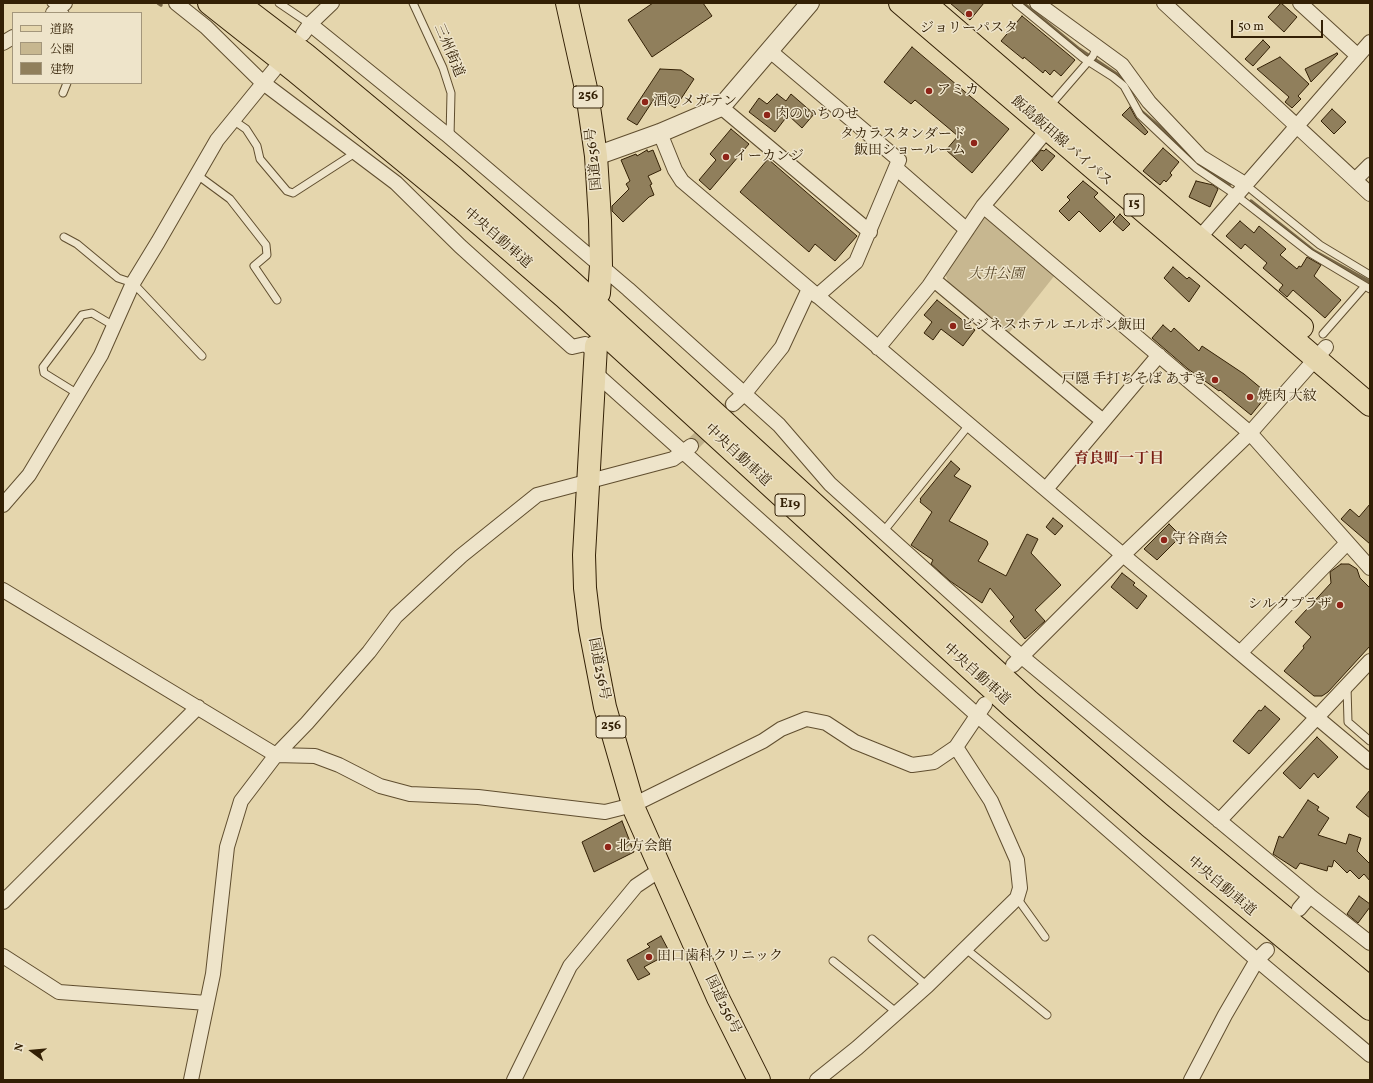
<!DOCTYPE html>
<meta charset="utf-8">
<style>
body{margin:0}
#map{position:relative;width:1373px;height:1083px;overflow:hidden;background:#e5d6ad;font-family:Vollkorn,"Noto Serif JP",serif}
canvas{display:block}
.frame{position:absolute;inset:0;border:4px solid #332005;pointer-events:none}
.legend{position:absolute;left:12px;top:12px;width:130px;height:72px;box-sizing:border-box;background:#eee4ca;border:1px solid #a3967b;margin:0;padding:5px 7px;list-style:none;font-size:12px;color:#332005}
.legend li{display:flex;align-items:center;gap:8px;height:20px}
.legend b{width:20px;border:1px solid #a3967b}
.north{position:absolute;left:12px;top:1031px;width:40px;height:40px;-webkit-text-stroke:3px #eee4ca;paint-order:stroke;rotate:286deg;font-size:11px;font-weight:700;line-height:16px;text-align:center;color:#332005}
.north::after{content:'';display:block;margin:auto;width:14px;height:18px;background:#332005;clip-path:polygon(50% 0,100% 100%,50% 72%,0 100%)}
.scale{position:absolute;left:1231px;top:20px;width:92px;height:18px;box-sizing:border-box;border:2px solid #332005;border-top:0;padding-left:5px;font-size:12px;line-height:14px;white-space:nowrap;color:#332005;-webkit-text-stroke:3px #eee4ca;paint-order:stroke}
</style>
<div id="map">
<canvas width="1373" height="1083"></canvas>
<div class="frame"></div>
<ul class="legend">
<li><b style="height:5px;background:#e5d6ad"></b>道路</li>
<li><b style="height:11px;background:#c7b790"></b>公園</li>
<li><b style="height:11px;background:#907f5c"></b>建物</li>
</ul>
<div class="north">N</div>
<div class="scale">50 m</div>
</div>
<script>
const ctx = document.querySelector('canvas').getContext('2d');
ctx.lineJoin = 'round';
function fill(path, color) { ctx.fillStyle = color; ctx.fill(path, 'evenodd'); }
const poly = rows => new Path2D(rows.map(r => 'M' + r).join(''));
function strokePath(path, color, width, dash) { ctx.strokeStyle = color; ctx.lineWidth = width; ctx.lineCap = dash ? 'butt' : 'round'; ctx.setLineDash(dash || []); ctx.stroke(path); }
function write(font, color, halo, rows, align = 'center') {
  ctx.font = font + ' Vollkorn,"Noto Serif JP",serif'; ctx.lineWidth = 3; ctx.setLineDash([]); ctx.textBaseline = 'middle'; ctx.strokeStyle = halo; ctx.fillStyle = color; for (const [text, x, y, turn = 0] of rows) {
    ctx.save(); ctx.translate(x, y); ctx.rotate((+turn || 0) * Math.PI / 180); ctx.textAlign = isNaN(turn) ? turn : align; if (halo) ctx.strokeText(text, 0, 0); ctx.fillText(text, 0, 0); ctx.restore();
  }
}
const green = poly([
 [985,217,1055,275,1009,333,948,282,946,276,945,271,982,218]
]);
const stream = poly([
 [158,3,161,5],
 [1023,3,1079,49,1118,75,1125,83],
 [1140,110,1168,134,1193,161,1230,184],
 [1251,201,1314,251,1370,282]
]);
const building = poly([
 [653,3,703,3,712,16,652,57,628,20,653,3],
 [950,3,984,3,970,20,950,3],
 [1281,3,1297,17,1284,32,1268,17,1281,3],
 [1022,16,1075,60,1061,76,1054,70,1050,75,1045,70,1043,73,1024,57,1023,59,1001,41,1022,16],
 [1263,40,1270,47,1253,66,1245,59,1263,40],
 [912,47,1009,129,972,173,946,150,958,136,915,100,911,104,884,82,912,47],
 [1337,53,1338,54,1311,82,1305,69,1337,53],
 [1280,57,1309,84,1298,96,1301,99,1292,108,1285,102,1289,97,1257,69,1280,57],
 [660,69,681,70,694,79,675,108,656,96,637,125,627,119,660,69],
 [777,94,786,101,791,94,814,114,802,128,788,115,775,132,749,112,759,98,767,104,777,94],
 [1130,107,1136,118,1148,132,1145,135,1122,115,1130,107],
 [1332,109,1346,122,1334,134,1321,121,1332,109],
 [731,129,749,144,710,190,699,180,716,160,710,154,731,129],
 [1163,148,1179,162,1170,173,1172,175,1166,182,1164,180,1160,185,1143,171,1163,148],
 [1046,149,1055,156,1042,171,1032,161,1041,150,1044,151,1046,149],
 [647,150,648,152,653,150,661,170,648,176,652,184,650,185,654,195,649,197,623,222,612,211,612,206,629,189,626,184,630,181,621,160,636,154,637,156,647,150],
 [768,159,857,236,835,261,815,244,809,252,740,192,768,159],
 [1083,181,1098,193,1094,197,1115,217,1100,232,1079,211,1069,221,1059,211,1070,200,1067,197,1083,181],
 [1196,181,1213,185,1218,189,1210,207,1189,197,1196,181],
 [1120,214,1130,224,1123,231,1113,222,1120,214],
 [1240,221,1254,233,1259,226,1286,249,1280,255,1297,269,1299,266,1301,267,1307,257,1321,265,1314,276,1341,300,1325,318,1293,290,1287,297,1279,290,1283,285,1263,268,1267,263,1245,244,1241,249,1226,236,1240,221],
 [1173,267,1187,279,1189,277,1200,286,1189,302,1164,278,1173,267],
 [937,300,975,330,963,346,941,329,933,340,924,333,932,322,924,315,937,300],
 [1163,325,1171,332,1174,328,1199,351,1202,346,1244,374,1268,394,1251,415,1220,390,1219,391,1188,369,1152,338,1163,325],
 [951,461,960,469,954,476,971,486,949,521,987,541,988,544,978,561,1006,576,1027,534,1038,539,1031,553,1061,585,1035,610,1045,621,1025,639,1010,621,1014,617,990,588,982,603,950,581,931,564,933,560,911,545,932,512,920,502,921,500,920,499,951,461],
 [1370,504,1370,544,1341,519,1350,509,1359,517,1370,504],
 [1053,518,1063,526,1055,535,1046,527,1053,518],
 [1169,524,1181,536,1157,560,1144,549,1169,524],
 [1341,564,1349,564,1357,569,1360,578,1370,588,1370,646,1328,692,1322,696,1314,696,1284,671,1304,648,1303,646,1311,637,1295,622,1331,583,1330,572,1341,564],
 [1122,573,1135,583,1133,585,1147,596,1137,609,1111,587,1122,573],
 [1265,706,1280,719,1249,754,1233,741,1259,710,1261,711,1265,706],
 [1317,737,1338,757,1318,778,1314,773,1300,789,1283,773,1317,737],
 [1370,790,1370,818,1356,807,1370,790],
 [1308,800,1319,807,1317,810,1329,818,1318,835,1346,844,1349,834,1361,838,1357,851,1370,864,1370,881,1364,874,1359,879,1350,870,1347,873,1334,860,1332,867,1328,866,1327,871,1300,863,1296,869,1273,854,1279,836,1283,838,1284,836,1308,800],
 [622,821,634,852,594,872,582,842,622,821],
 [1359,896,1370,904,1370,907,1358,923,1347,914,1359,896],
 [661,936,670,953,644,967,650,974,638,980,627,960,650,947,647,944,661,936]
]);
const minorTunnel = poly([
 [691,446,733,404]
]);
const service = poly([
 [51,3,65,13],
 [279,3,310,24],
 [413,3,443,68,451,93,450,137],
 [1016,3,1083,58,1113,77,1124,86,1140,115,1196,168,1236,195],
 [63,93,67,83],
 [1054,101,1093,56,1096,48],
 [233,120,246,129,257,146,260,159,287,191,293,193,355,153],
 [196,174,230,199,266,245,267,255,254,266,277,300],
 [1252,190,1320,245,1370,275],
 [1242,200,1310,253,1370,289],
 [64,237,77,244,118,278,133,283,202,356],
 [1323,334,1365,286],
 [78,394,44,373,43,367,82,315,92,313,114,326],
 [883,532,969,425],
 [1347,687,1348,722,1370,741],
 [1017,898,1045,937],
 [872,939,927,986],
 [966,949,1047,1015],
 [833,961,896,1012]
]);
const minor = poly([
 [176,3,206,27,262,82,396,183,460,246,572,347,585,344,596,352],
 [1037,3,1122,65,1149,102,1201,157,1245,184],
 [1164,3,1370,194],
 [1300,3,1358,56],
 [53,13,65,3],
 [310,24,446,134,628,289,779,425,830,484,1021,656,1310,896,1370,943],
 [303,34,310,24,332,3],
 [3,43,13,37],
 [770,51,899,160,856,262,817,296],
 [721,107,870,232],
 [660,133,675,170,682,181,1123,555,1370,762],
 [896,168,967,230],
 [1355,180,1370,165],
 [983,206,1250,433,1370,568],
 [1194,244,1370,42],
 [934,280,1103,421],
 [878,348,929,286,983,206,1053,123],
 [594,372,977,715,1257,960,1370,1055],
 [733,404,745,393,782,347,809,289],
 [1046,489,1159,355],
 [3,505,29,475,101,355,133,283,158,242,217,140,274,70],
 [3,590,276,755,315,756,339,765,380,786,410,794,478,797,605,812,633,805,763,741,781,729,806,719,826,723,855,742,912,765,934,762,956,747,985,704],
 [1240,653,1347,543],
 [1013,665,1123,555,1250,433,1326,347],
 [1219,821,1370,661],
 [3,902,198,707],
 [1299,909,1310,896],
 [3,956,59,992,207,1003],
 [191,1080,213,974,227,847,241,801,276,755,307,723,369,652,396,616,461,556,537,495,673,459,691,446],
 [514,1080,570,966,636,886,660,870],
 [817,1080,857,1048,927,986,1017,898,1020,888,1017,860,991,801,956,747],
 [1191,1080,1225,1015,1257,960,1267,950]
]);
const tertiary = poly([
 [596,156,660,133,721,107,810,3]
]);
const primary = poly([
 [900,3,1370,405],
 [925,3,1302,327]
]);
const trunk = poly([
 [567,3,587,93,596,156,600,220,601,266,599,293],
 [596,346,584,555,585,588,590,629,605,707,635,811,718,998,759,1080]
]);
const motorway = poly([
 [209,3,295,71,461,208,564,297,1012,707,1149,826,1370,1009],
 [238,3,305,54,453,177,572,282,1029,701,1159,813,1370,988]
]);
const markers = [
 [969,14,4,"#8f2418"],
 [929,91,4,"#8f2418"],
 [645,102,4,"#8f2418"],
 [767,115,4,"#8f2418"],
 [974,143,4,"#8f2418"],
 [726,157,4,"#8f2418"],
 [953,326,4,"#8f2418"],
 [1215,380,4,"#8f2418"],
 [1250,397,4,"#8f2418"],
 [1164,540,4,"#8f2418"],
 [1340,605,4,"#8f2418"],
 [608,847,4,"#8f2418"],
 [649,957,4,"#8f2418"]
];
const shields = [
 [588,97,30],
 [1134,205,20],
 [790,505,30],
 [611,727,30]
];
const shieldNames = [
 ["256",588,97],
 ["15",1134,205],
 ["E19",790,505],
 ["256",611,727]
];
const poiNames = [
 ["ジョリーパスタ",969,29,"center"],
 ["アミカ",937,91],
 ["酒のメガテン",653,102],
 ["肉のいちのせ",775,115],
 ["タカラスタンダード",966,135,"right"],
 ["飯田ショールーム",966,151,"right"],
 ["イーカンジ",734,157],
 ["ビジネスホテル エルボン飯田",961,326],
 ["戸隠 手打ちそば あすき",1207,380,"right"],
 ["焼肉 大紋",1258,397],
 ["守谷商会",1172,540],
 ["シルクプラザ",1332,605,"right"],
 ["北方会館",616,847],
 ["田口歯科クリニック",657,957]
];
const streetNames = [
 ["三州街道",448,51,67],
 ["飯島飯田線 バイパス",1061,142,41],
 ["国道256号",595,159,-96],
 ["中央自動車道",497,239,41],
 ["中央自動車道",737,456,43],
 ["国道256号",598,669,79],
 ["中央自動車道",976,675,42],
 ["中央自動車道",1221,887,40],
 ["国道256号",722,1005,64]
];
const parkNames = [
 ["大井公園",996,275]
];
const neighbourhoodNames = [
 ["育良町一丁目",1119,460]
];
fill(green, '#c7b790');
strokePath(stream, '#796848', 3.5);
fill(building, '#907f5c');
strokePath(building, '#332005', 1);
strokePath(minorTunnel, '#c1b28b', 14, [14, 7]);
strokePath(service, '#604e2f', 9);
strokePath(minor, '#604e2f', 16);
strokePath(tertiary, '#604e2f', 20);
strokePath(primary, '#332005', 24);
strokePath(trunk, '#332005', 24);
strokePath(motorway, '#332005', 24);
strokePath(service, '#eee4ca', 7);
strokePath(minor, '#eee4ca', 14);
strokePath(tertiary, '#eee4ca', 18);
strokePath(primary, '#e5d6ad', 22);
strokePath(trunk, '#e5d6ad', 22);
strokePath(motorway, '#e5d6ad', 22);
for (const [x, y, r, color] of markers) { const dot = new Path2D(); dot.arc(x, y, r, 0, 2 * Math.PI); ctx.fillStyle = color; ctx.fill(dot); strokePath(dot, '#eee4ca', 1.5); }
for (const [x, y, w] of shields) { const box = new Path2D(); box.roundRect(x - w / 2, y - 11, w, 22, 3); ctx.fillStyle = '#eee4ca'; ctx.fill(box); strokePath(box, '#332005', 1); }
write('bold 13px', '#332005', null, shieldNames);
write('14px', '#332005', '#eee4ca', poiNames, 'left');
write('14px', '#332005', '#eee4ca', streetNames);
write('italic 14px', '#584628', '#eee4ca', parkNames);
write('bold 15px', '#7a1f14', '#eee4ca', neighbourhoodNames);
</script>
